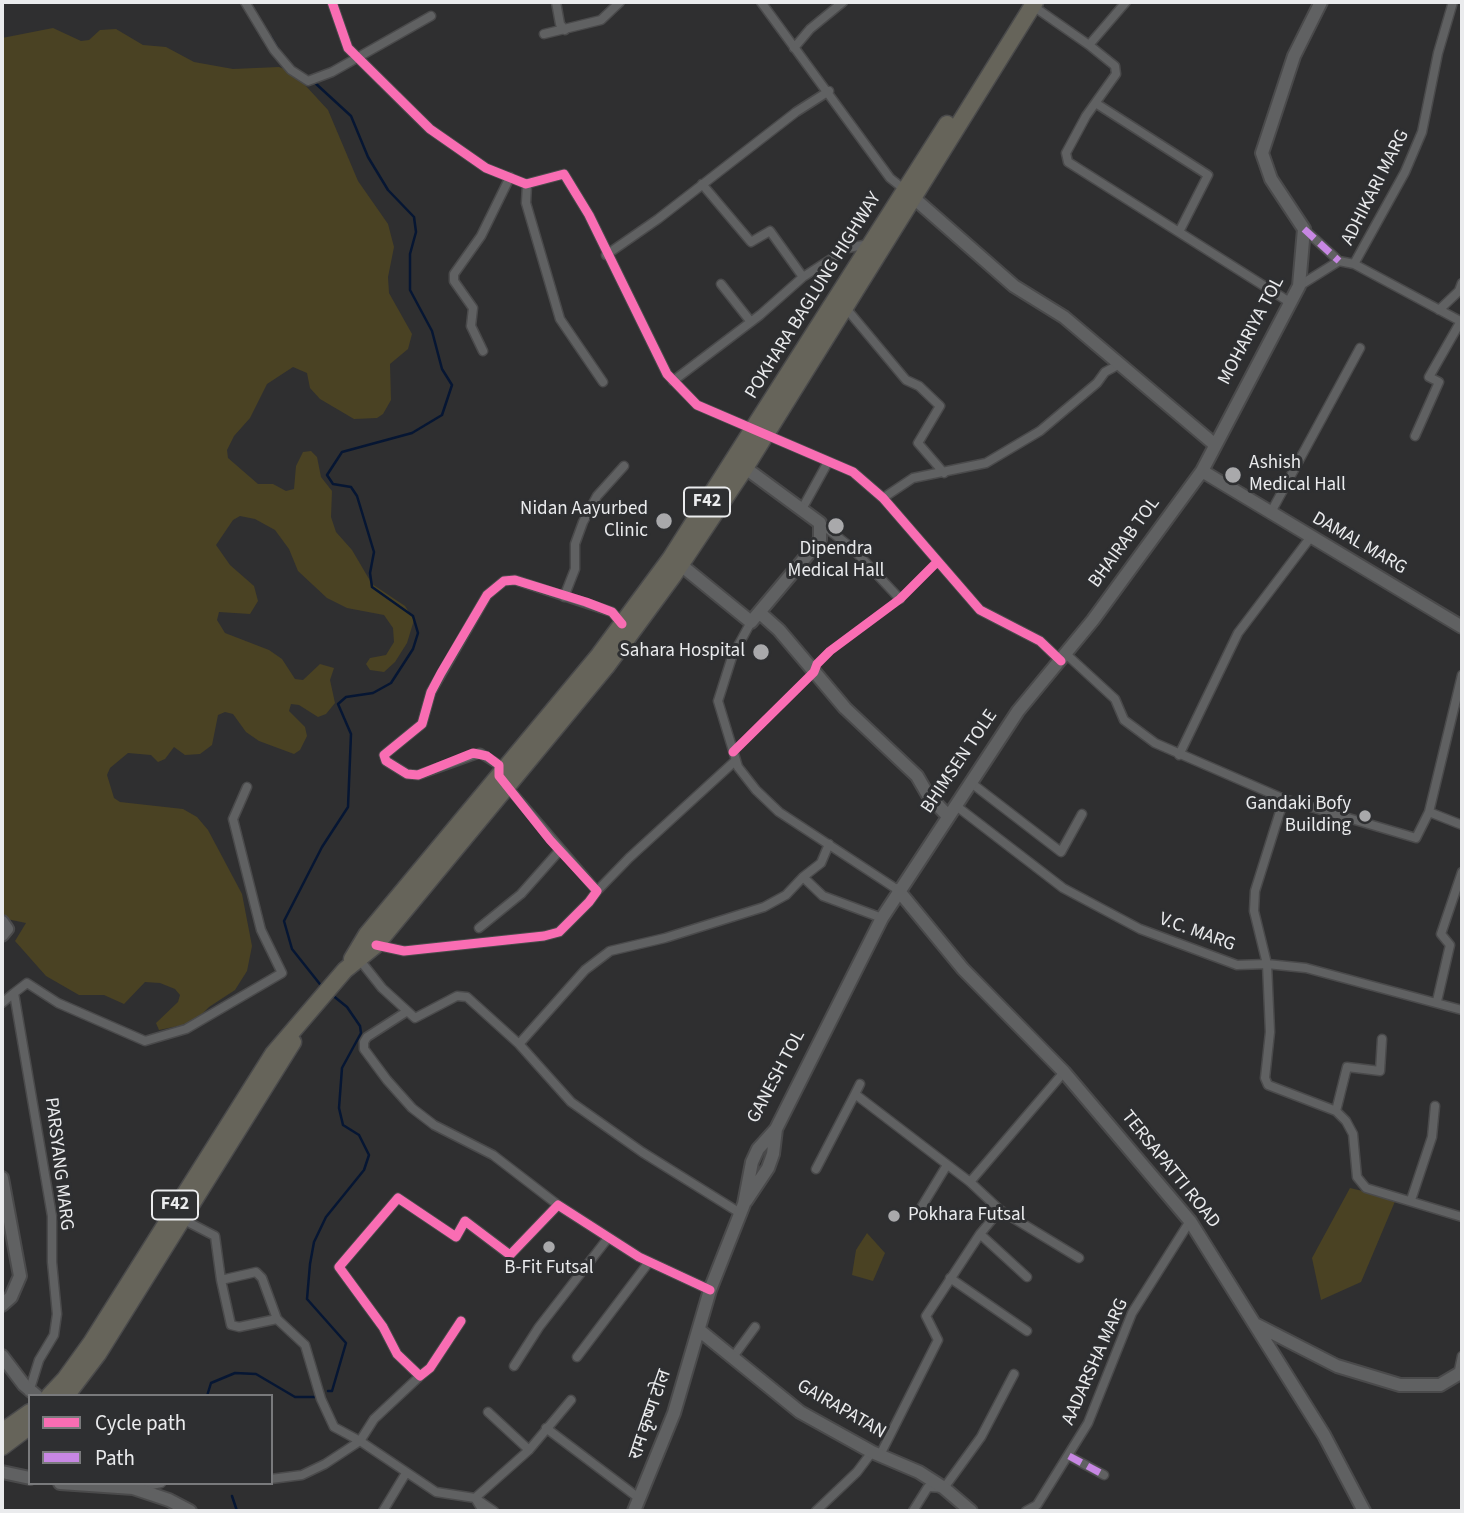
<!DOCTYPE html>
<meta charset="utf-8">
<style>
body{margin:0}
#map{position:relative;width:1464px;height:1513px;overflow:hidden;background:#2f2f30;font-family:"Source Sans 3",sans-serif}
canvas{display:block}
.frame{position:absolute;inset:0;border:4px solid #eaebed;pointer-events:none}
.legend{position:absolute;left:28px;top:1394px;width:245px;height:91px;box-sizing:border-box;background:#2e2f31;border:2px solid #797a7c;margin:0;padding:9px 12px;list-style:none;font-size:21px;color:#eaebed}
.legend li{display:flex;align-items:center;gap:14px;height:35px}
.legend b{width:35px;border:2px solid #797a7c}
</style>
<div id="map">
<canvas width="1464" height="1513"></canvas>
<div class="frame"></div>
<ul class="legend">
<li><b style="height:9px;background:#f96db3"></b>Cycle path</li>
<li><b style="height:9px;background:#c787e3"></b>Path</li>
</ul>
</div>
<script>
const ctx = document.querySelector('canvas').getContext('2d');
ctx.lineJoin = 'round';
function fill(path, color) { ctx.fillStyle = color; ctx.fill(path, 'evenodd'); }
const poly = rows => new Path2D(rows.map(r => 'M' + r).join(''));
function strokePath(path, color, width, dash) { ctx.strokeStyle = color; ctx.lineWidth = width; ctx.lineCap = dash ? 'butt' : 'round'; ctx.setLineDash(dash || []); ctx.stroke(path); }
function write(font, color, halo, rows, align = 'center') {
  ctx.font = font + ' "Source Sans 3","Noto Sans Devanagari",sans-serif'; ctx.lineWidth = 6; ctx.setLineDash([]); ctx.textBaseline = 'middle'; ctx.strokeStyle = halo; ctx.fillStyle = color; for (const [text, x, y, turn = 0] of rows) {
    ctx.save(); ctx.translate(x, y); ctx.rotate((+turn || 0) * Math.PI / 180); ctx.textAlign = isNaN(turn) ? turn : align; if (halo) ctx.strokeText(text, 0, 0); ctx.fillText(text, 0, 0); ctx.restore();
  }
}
const green = poly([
 [53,28,81,41,89,40,100,30,116,29,143,45,166,47,194,62,233,69,279,67,293,72,328,110,358,181,388,224,394,247,388,277,389,293,412,334,408,349,390,364,391,400,383,414,377,418,354,419,320,399,310,388,307,373,293,367,267,384,250,418,234,436,227,450,228,458,258,484,273,484,286,491,294,489,296,466,303,452,311,451,317,457,321,477,332,491,331,517,336,532,352,550,372,584,405,606,414,620,407,643,395,662,384,672,370,670,366,664,370,658,386,655,394,642,393,628,384,615,347,608,327,598,298,571,289,549,275,530,255,519,240,516,233,520,216,545,230,565,254,586,258,601,250,614,219,612,217,620,225,633,269,650,282,659,295,679,303,680,320,664,334,668,330,680,335,703,326,714,318,717,299,705,291,704,289,711,305,727,307,736,300,750,294,754,259,741,246,732,233,714,225,712,218,715,212,745,200,754,185,755,174,747,165,759,158,762,151,755,128,753,110,768,107,775,114,798,120,802,183,809,197,817,208,830,242,894,252,946,247,971,235,990,209,1007,193,1023,159,1030,156,1023,178,1002,180,995,175,989,160,983,145,982,124,1004,104,995,79,995,46,976,15,941,26,923,2,918,2,38],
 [1350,1188,1396,1199,1361,1282,1321,1300,1312,1258],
 [867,1233,885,1253,873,1281,852,1275,856,1250]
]);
const stream = poly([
 [271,37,280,52],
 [314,82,351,116,368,157,388,190,414,217,416,232,410,254,410,290,432,331,442,369,452,385,442,415,412,433,342,452,327,475,333,484,351,487,357,496,374,552,370,573,372,587,413,616,418,633,413,649,391,683,373,693,346,697,338,704,351,734,348,807,322,847,284,921,292,949,323,988],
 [328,1391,332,1391,346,1343,307,1299,310,1264,314,1242,326,1217,364,1170,369,1155,359,1135,343,1125,339,1108,342,1068,361,1033,360,1026,347,1007,331,994],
 [207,1396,211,1383,235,1373,256,1374,295,1397,315,1397],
 [232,1496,237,1511]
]);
const street = poly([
 [245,2,274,50,291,70,308,81,332,72,431,16],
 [332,2,348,48,430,129,486,168,526,184,564,174,589,215,667,374,697,405,853,472,883,498,980,610,1040,641,1061,661],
 [556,2,560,24,565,30],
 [761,2,890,178,905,190],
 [1033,6,1089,45,1126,2],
 [544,34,601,20,620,2],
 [1089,45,1115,66,1116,74,1086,116,1066,153,1068,162,1291,303],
 [794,48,810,29,843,2],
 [1097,104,1208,175,1179,232],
 [527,184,526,203,560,319,603,382],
 [702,184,751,242,770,231,803,277,848,248,869,244],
 [1304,229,1339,261],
 [606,255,658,219,796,112,829,91],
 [1354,264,1405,172,1422,132,1438,53,1453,2],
 [721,284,751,322],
 [1299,286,1339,261,1354,264,1462,322],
 [845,307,906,380,919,386,940,406,918,443,944,473],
 [1439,310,1459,291,1462,283],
 [483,351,471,326,473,308,454,281,454,274,481,236,510,177],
 [673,381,760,315,803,277],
 [1415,436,1439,382,1429,377,1461,321],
 [883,498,913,478,986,463,1040,431,1097,383,1105,372,1118,365],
 [802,509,828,462],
 [1270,514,1360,348],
 [820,523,853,549,900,599],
 [564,597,575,569,575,544,583,522,597,496,624,466],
 [751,622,732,657,718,701,738,767,756,790,779,812,898,890],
 [1066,654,1115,699,1124,720,1155,743,1284,799,1416,838,1429,812,1462,675],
 [1179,755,1238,633,1310,538],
 [499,774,499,765,480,753,418,775,407,774,386,761,384,755,422,724,431,692,487,595,504,581,515,580,612,612,622,624],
 [970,782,1061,852,1082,814],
 [1284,799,1255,891,1254,911,1267,964,1270,1032,1265,1078,1268,1085,1336,1111,1346,1121,1353,1134,1357,1177,1366,1188,1462,1217],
 [955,805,1063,888,1140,929,1237,965,1267,964,1306,968,1462,1010],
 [1429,812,1462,825],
 [803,877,821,863,829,844],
 [597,891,629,858,735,761],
 [479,928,521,894,560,850],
 [376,945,404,951,544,936,559,932,589,902,597,891,506,785],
 [359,959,382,988,415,1018,457,996,467,997,519,1044,571,1102,642,1152,740,1213],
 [14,993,27,983,58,1003,145,1041,186,1029,282,973,261,930,233,819,247,787],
 [1437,1001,1450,945,1441,934,1462,872],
 [2,1003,14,993,52,1216,52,1262,57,1314,54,1335,39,1360,29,1392],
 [406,1012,367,1037,364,1042,364,1049,387,1080,412,1108,434,1125,493,1155,558,1205],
 [519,1044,585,970,610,951,665,938,764,907,786,895,803,877,823,896,882,918],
 [860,1084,855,1094,970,1182,1000,1210,980,1234],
 [1336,1111,1347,1067,1380,1071,1382,1039],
 [816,1169,855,1094],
 [970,1182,1064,1072],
 [1411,1200,1432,1137,1435,1106],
 [1000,1210,1079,1258],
 [919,1211,947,1165],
 [182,1219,215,1236,221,1280,256,1272,262,1278,277,1319,305,1345,321,1399,334,1427,360,1441,374,1419,420,1376],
 [950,1278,1027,1331],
 [221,1280,231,1325,239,1327,277,1319],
 [461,1321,430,1368,420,1376,397,1354,383,1327,339,1267,398,1198,456,1237,465,1221,510,1255,558,1205,639,1257,710,1290],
 [577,1357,649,1262],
 [733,1357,755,1327],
 [514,1366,539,1327,608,1238],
 [1458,1375,1462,1356],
 [488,1412,529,1450],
 [546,1428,640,1499],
 [880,1455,938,1340,926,1316,980,1234,1027,1277],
 [1069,1456,1104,1475],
 [271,1479,302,1475,325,1464,360,1441,436,1492,475,1498,494,1511],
 [137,1488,161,1483],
 [383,1511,406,1473],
 [483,1511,475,1498,529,1450,571,1400],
 [816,1511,857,1472,872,1452],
 [913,1511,928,1487,944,1488,981,1437,1014,1374],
 [1026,1511,1037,1505,1088,1423,1132,1313,1190,1221]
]);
const secondary = poly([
 [907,192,1014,286,1064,317,1214,444],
 [1202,471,1462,627],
 [681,565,751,622,820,540,820,523,740,464],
 [760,613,779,630,845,708,917,776,928,795,947,815],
 [898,890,963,969,1064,1072,1190,1221,1324,1435,1364,1511],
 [2,922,7,929,2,935],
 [2,1178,20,1276,11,1297,2,1305],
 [746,1201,768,1168,773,1154,776,1129],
 [1257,1325,1337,1366,1400,1385,1440,1385,1462,1372],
 [699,1330,800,1412,872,1452,919,1472,944,1488,971,1511],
 [2,1356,24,1385,37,1396],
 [2,1472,30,1478],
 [60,1483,133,1488,169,1500,190,1511],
 [634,1511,674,1413,710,1290,744,1204,752,1162,758,1149,776,1129,882,918,1018,711,1093,620,1202,471,1299,286,1304,229,1271,179,1262,153,1294,56,1321,2]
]);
const highway = poly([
 [352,959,367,934,599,655,670,559,947,124],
 [49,1396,65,1379,91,1343,273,1054,345,970,376,945,606,667,673,576,745,468,1035,2],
 [66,1396,98,1354,293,1042],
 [2,1432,30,1412],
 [2,1447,30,1426]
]);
const quiet = poly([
 [1304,229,1339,261],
 [1069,1456,1104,1475]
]);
const cycleway = poly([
 [332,2,348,48,430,129,486,168,526,184,564,174,589,215,667,374,697,405,853,472,883,498,980,610,1040,641,1061,661],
 [733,752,814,672,817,664,830,651,900,599,937,562],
 [376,945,404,951,544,936,559,932,589,902,597,891,550,840,499,776,499,765,487,756,473,753,418,775,407,774,386,761,384,755,422,724,431,692,441,673,487,595,504,581,515,580,586,602,612,612,622,624],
 [461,1321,430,1368,420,1376,397,1354,383,1327,339,1267,398,1198,456,1237,465,1221,510,1255,558,1205,639,1257,710,1290]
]);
const markers = [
 [1233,475,9,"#a9a9ab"],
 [664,521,9,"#a9a9ab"],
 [836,526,9,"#a9a9ab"],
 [761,652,9,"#a9a9ab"],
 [1365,816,7,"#a9a9ab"],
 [894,1216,7,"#a9a9ab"],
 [549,1247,7,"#a9a9ab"]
];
const shields = [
 [707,502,46],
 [175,1205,46]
];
const shieldNames = [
 ["F42",707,502],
 ["F42",175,1205]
];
const streetNames = [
 ["ADHIKARI MARG",1376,188,-63],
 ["POKHARA BAGLUNG HIGHWAY",814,296,-58],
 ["MOHARIYA TOL",1252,331,-62],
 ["BHAIRAB TOL",1125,543,-54],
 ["DAMAL MARG",1359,544,30],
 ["BHIMSEN TOLE",960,762,-56],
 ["V.C. MARG",1197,933,20],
 ["GANESH TOL",777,1077,-62],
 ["PARSYANG MARG",58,1164,83],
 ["TERSAPATTI ROAD",1170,1170,51],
 ["AADARSHA MARG",1096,1362,-66],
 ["GAIRAPATAN",841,1410,30],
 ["राम कृष्ण टोल",651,1415,-71]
];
const poiNames = [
 ["Ashish",1249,464,"left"],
 ["Medical Hall",1249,486,"left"],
 ["Nidan Aayurbed",648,510],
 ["Clinic",648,532],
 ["Dipendra",836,550,"center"],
 ["Medical Hall",836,572,"center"],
 ["Sahara Hospital",745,652],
 ["Gandaki Bofy",1351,805],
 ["Building",1351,827],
 ["Pokhara Futsal",908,1216,"left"],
 ["B-Fit Futsal",549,1269,"center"]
];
fill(green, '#4a4223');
strokePath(stream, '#061633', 2.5);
strokePath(street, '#4a4a4b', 11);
strokePath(secondary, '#4a4a4b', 16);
strokePath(highway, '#4a4a4b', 19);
strokePath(street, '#606162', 8);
strokePath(secondary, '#606162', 12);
strokePath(highway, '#66645a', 16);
strokePath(quiet, '#c787e3', 7, [14, 7]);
strokePath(cycleway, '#f96db3', 9);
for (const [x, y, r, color] of markers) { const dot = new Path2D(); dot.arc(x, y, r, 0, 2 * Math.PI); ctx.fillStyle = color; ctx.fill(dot); strokePath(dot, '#2e2f31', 2.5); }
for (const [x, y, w] of shields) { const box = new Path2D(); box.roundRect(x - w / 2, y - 14.5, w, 29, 5); ctx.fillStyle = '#2e2f31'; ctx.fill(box); strokePath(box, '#eaebed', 2); }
write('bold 18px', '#eaebed', null, shieldNames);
write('19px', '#eaebed', '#2e2f31', streetNames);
write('19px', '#eaebed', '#2e2f31', poiNames, 'right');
</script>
